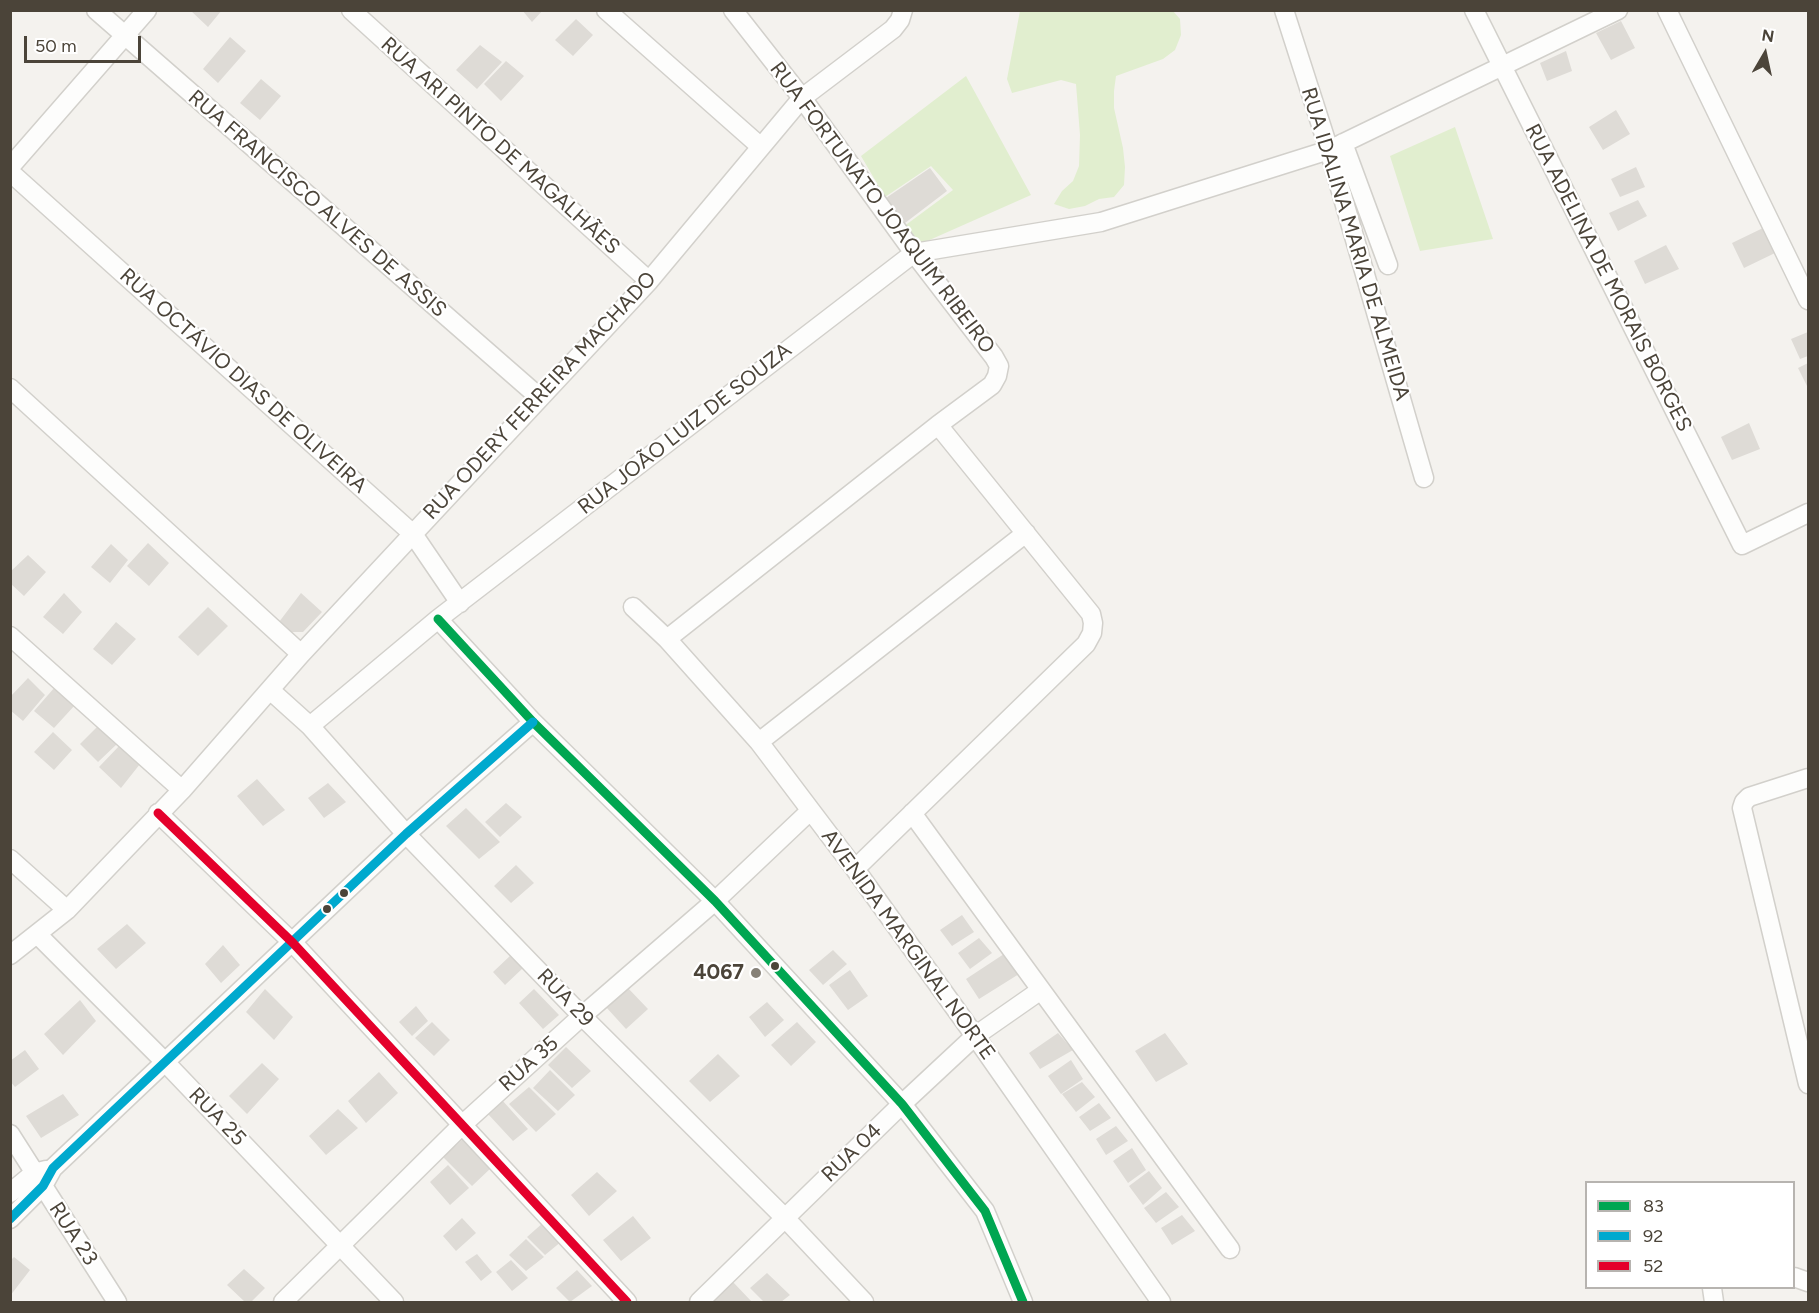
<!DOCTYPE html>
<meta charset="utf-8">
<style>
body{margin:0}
#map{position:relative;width:1819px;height:1313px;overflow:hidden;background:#f4f2ee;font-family:Figtree,sans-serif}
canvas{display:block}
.frame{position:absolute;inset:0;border:12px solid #4b4439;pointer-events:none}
.legend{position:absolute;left:1585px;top:1181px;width:210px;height:108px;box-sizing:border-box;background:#fff;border:2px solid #b7b4b0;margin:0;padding:8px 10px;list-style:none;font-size:18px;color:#4b4439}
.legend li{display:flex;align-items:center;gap:12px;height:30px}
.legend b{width:30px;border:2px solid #b7b4b0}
.north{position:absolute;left:1735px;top:24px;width:60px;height:60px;-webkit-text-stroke:4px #fff;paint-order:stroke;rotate:9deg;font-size:16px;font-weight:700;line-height:24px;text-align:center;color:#4b4439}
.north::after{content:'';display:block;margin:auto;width:21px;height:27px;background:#4b4439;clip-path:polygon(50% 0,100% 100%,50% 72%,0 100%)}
.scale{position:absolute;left:24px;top:36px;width:117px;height:27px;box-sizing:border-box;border:3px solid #4b4439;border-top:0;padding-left:8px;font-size:18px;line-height:21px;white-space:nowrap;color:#4b4439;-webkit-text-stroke:4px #fff;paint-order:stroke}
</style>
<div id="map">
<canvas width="1819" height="1313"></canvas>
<div class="frame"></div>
<ul class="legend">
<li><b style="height:8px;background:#00a651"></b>83</li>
<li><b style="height:8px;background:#00a9ce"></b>92</li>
<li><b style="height:8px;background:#e4002b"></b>52</li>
</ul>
<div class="north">N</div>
<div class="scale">50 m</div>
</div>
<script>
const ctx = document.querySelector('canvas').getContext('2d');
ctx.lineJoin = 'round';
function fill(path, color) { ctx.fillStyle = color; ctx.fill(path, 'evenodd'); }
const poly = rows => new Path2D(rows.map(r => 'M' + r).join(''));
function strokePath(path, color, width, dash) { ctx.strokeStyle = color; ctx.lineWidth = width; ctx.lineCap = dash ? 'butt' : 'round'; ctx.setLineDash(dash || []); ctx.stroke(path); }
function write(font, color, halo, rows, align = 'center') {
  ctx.font = font + ' Figtree,sans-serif'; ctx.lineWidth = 4.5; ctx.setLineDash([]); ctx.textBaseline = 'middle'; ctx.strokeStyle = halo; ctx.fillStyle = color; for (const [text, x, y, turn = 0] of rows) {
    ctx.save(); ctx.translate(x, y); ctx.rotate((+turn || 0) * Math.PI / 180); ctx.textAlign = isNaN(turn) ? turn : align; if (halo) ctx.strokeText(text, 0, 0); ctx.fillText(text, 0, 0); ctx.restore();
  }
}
const green = poly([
 [1020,11,1173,11,1180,19,1181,35,1175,50,1163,59,1116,76,1114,91,1114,108,1123,148,1125,167,1124,185,1114,197,1099,199,1085,206,1069,209,1054,204,1062,191,1073,181,1079,166,1080,135,1076,84,1061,80,1012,93,1007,79],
 [966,76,1031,195,916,246,903,227,953,190,931,166,885,197,861,156],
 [1455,127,1493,239,1420,251,1390,156]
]);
const building = poly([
 [190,10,222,10,208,27],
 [522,10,543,10,532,22],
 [576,19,593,35,573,56,555,40],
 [1621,21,1635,48,1611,60,1596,33],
 [230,37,246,51,218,83,203,69],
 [480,45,502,62,477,89,456,70],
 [1566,51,1572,71,1547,81,1540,63],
 [506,61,524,76,501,101,484,84],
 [261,79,281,96,260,120,240,103],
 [1616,110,1630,134,1603,150,1589,127],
 [1636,167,1645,187,1620,197,1611,179],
 [930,168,947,191,905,223,886,198],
 [1638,200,1647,216,1618,231,1609,213],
 [1763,228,1775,253,1744,268,1732,243],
 [1666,245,1679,269,1645,284,1634,261],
 [1808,332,1808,356,1800,359,1791,339],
 [1808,363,1808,388,1798,368],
 [1749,423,1760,449,1732,460,1721,437],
 [148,543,169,563,149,586,127,566],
 [111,544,128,560,110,583,91,567],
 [28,555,46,572,24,596,10,583,10,572],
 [64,593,82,612,63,634,43,617],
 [301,593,322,612,303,632,291,632,279,622],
 [208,607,228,626,198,656,178,637],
 [116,622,136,639,112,665,93,649],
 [28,678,45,695,23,721,10,710,10,697],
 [55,687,75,705,54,728,34,711],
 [98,726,117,744,98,762,80,744],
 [53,732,72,750,54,770,34,752],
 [120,745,140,764,121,788,99,767],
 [257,779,285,810,263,826,237,796],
 [328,783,346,802,324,818,308,798],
 [506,803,522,817,500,837,485,822],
 [466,808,500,842,479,859,446,826],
 [516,865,534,883,511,903,494,886],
 [962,915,974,932,952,946,940,930],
 [127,924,146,943,116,969,97,949],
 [979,938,992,953,970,969,958,953],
 [223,945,240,965,221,983,205,964],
 [833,950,847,964,823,985,809,970],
 [1004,954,1019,974,979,999,966,979],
 [511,955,523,968,505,985,493,972],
 [850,970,868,996,848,1010,829,985],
 [627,987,648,1009,626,1029,606,1007],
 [265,989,293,1017,274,1040,246,1012],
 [534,989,559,1015,543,1029,519,1003],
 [80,1000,96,1021,63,1055,44,1034],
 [767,1002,784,1020,765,1037,749,1017],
 [416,1006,428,1021,412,1036,399,1022],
 [432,1022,450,1040,434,1056,415,1038],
 [797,1022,816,1042,791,1066,771,1045],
 [1058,1033,1073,1050,1040,1069,1029,1053],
 [1165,1033,1188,1064,1156,1082,1135,1051],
 [566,1047,591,1071,572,1088,548,1065],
 [25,1050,39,1069,15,1087,10,1081,10,1061],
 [718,1054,740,1076,710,1102,689,1081],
 [1071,1060,1083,1079,1061,1094,1048,1076],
 [262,1063,279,1079,247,1114,229,1096],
 [550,1070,575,1095,558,1111,533,1088],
 [379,1072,398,1093,366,1123,348,1101],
 [1082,1082,1095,1097,1076,1112,1062,1094],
 [529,1087,556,1114,536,1132,509,1104],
 [63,1094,79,1115,41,1138,26,1116],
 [502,1100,528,1129,513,1141,488,1114],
 [1099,1103,1111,1118,1090,1131,1079,1117],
 [338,1109,358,1128,326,1155,309,1136],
 [1116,1126,1128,1141,1106,1155,1096,1139],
 [463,1139,491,1168,472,1186,443,1157],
 [1132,1148,1146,1170,1128,1183,1113,1161],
 [448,1165,469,1188,450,1205,430,1182],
 [1149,1171,1162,1188,1143,1205,1129,1186],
 [597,1172,617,1191,589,1216,571,1195],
 [1166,1192,1179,1207,1156,1223,1144,1208],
 [1182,1215,1195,1231,1172,1245,1161,1228],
 [633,1216,651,1238,621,1261,603,1240],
 [462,1218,476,1233,456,1251,443,1236],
 [544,1222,562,1241,545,1255,527,1237],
 [526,1239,544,1257,526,1271,509,1255],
 [477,1254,492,1272,481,1281,465,1262],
 [14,1257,30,1270,10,1296,10,1261],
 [511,1260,528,1278,512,1291,496,1272],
 [244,1269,265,1288,251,1302,245,1302,227,1285],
 [577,1270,592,1286,570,1302,556,1288],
 [767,1273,790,1295,781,1302,764,1302,750,1288],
 [733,1282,752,1302,710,1302]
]);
const minor = poly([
 [96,10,539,397],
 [351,10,649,281],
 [606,10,761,147],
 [1284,10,1329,150,1424,478],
 [1474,10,1742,545,1808,513],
 [1667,10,1808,300],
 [1343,143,1388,265],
 [10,167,147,10],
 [10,172,413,534,460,603],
 [10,388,301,654],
 [633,607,667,639,759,742,855,869,975,1036,1161,1302],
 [438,619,533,722,715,901,902,1104,985,1211,1023,1302],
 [10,636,182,790],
 [667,639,938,425,992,385,997,376,999,366,994,357,914,253,802,98,733,10],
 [270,690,310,726,406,834,582,1016,785,1218,864,1302],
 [310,726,438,619,914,253,1101,222,1329,150,1618,10],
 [759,742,1026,533],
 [1808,778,1749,797,1744,802,1742,808,1808,1084],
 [158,813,293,943,627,1302],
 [912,813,1230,1249],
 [10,859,67,910],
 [855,869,1086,644,1092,633,1093,623,1091,614,938,425],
 [37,934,165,1062,394,1302],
 [10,955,67,910,182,790,301,654,649,281,802,98,893,29,900,20,903,10],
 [10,1134,117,1302],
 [10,1193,34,1173,46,1170],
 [10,1219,43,1186,53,1168,406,834,533,722],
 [1794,1277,1808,1282],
 [1712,1288,1714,1302],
 [283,1302,462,1125,582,1016,715,901,810,811],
 [699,1302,902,1104,975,1036,1041,990]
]);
const bus1 = poly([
 [438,619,533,722,715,901,902,1104,985,1211,1023,1302]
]);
const bus2 = poly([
 [10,1219,43,1186,53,1168,406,834,533,722]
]);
const bus3 = poly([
 [158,813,293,943,627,1302]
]);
const markers = [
 [344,893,5,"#4b4439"],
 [327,909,5,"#4b4439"],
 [775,966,5,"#4b4439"],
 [756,973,6,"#868178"]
];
const streetNames = [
 ["RUA ARI PINTO DE MAGALHÃES",500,146,42],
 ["RUA FRANCISCO ALVES DE ASSIS",317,204,41],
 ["RUA FORTUNATO JOAQUIM RIBEIRO",882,208,53],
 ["RUA IDALINA MARIA DE ALMEIDA",1355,244,73],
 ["RUA ADELINA DE MORAIS BORGES",1608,278,63],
 ["RUA OCTÁVIO DIAS DE OLIVEIRA",243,381,42],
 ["RUA ODERY FERREIRA MACHADO",540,396,-47],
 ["RUA JOÃO LUIZ DE SOUZA",685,429,-38],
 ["AVENIDA MARGINAL NORTE",908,945,54],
 ["RUA 29",565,998,46],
 ["RUA 35",529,1064,-42],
 ["RUA 25",217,1117,46],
 ["RUA 04",852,1153,-44],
 ["RUA 23",73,1234,57]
];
const poiNames = [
 ["4067",744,973]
];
fill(green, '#e1eecf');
fill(building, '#dedbd6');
strokePath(minor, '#d2d0cb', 21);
strokePath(minor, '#fdfdfc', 18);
strokePath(bus1, '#00a651', 9);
strokePath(bus2, '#00a9ce', 9);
strokePath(bus3, '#e4002b', 9);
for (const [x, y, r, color] of markers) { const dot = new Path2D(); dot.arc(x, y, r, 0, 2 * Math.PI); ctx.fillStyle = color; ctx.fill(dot); strokePath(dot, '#fff', 2); }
write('21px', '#4b4439', '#fff', streetNames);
write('bold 21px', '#4b4439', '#fff', poiNames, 'right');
</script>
